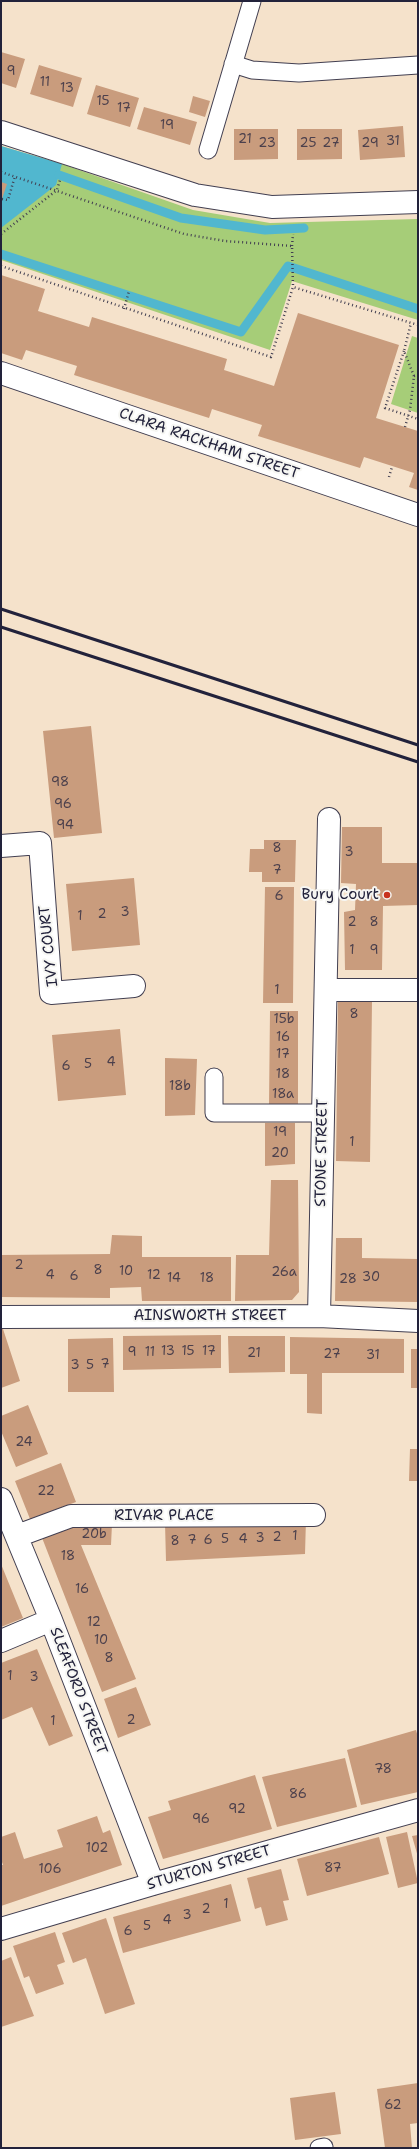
<!DOCTYPE html>
<style>
body{margin:0}
#map{position:relative;width:419px;height:2149px;overflow:hidden;background:#f5e2cb;font-family:"Shantell Sans",sans-serif}
canvas{display:block}
.frame{position:absolute;inset:0;border:2px solid #22223b;pointer-events:none}
</style>
<div id="map">
<canvas width="419" height="2149"></canvas>
<div class="frame"></div>
</div>
<script>
const ctx = document.querySelector('canvas').getContext('2d');
ctx.lineJoin = 'round';
function fill(path, color) { ctx.fillStyle = color; ctx.fill(path, 'evenodd'); }
const poly = rows => new Path2D(rows.map(r => 'M' + r).join(''));
function strokePath(path, color, width, dash) { ctx.strokeStyle = color; ctx.lineWidth = width; ctx.lineCap = dash ? 'butt' : 'round'; ctx.setLineDash(dash || []); ctx.stroke(path); }
function write(font, color, halo, rows, align = 'center') {
  ctx.font = font + ' "Shantell Sans",sans-serif'; ctx.lineWidth = 4; ctx.setLineDash([]); ctx.textBaseline = 'middle'; ctx.strokeStyle = halo; ctx.fillStyle = color; for (const [text, x, y, turn = 0] of rows) {
    ctx.save(); ctx.translate(x, y); ctx.rotate((+turn || 0) * Math.PI / 180); ctx.textAlign = isNaN(turn) ? turn : align; if (halo) ctx.strokeText(text, 0, 0); ctx.fillText(text, 0, 0); ctx.restore();
  }
}
const green = poly([
 [1,146,62,164,193,210,270,223,418,219,418,320,292,281,270,350,1,260],
 [412,336,418,338,418,413,391,404]
]);
const water = poly([
 [1,146,62,164,56,185,1,228]
]);
const stream = poly([
 [59,175,181,218,265,230,304,228],
 [1,254,241,332,288,266,418,309]
]);
const building = poly([
 [1,52,25,59,16,88,1,83],
 [39,65,82,78,73,107,30,94],
 [96,85,139,98,130,127,87,114],
 [193,96,210,101,205,117,189,112],
 [144,107,197,122,190,145,137,129],
 [403,126,405,157,360,160,358,130],
 [234,129,278,129,278,159,234,160],
 [297,129,342,129,342,159,297,160],
 [1,182,7,184,1,202],
 [1,275,45,289,38,311,89,327,92,317,227,359,224,370,274,386,298,313,399,345,376,418,418,431,418,490,409,487,414,473,364,457,360,468,258,436,262,425,212,409,209,418,74,375,77,366,26,350,22,360,1,353],
 [91,726,102,833,54,838,43,731],
 [342,827,382,827,382,863,418,863,418,905,383,906,382,970,345,970,344,912,355,910,356,884,341,883],
 [264,840,296,840,295,882,262,882,262,872,249,872,250,849,264,849],
 [134,878,140,945,72,951,66,884],
 [265,887,294,887,293,1003,263,1003],
 [338,1001,372,1001,370,1162,336,1161],
 [270,1011,298,1011,298,1105,269,1105],
 [120,1029,126,1095,58,1101,52,1035],
 [165,1058,197,1059,195,1115,165,1116],
 [265,1123,295,1123,295,1164,265,1166],
 [271,1180,298,1180,299,1292,292,1300,235,1301,236,1255,269,1255],
 [112,1235,142,1236,142,1257,231,1257,231,1301,142,1301,141,1287,110,1288,110,1298,1,1297,1,1255,110,1254],
 [336,1238,362,1238,362,1258,418,1259,418,1302,335,1301],
 [1,1328,3,1329,20,1381,1,1388],
 [221,1335,221,1368,123,1370,123,1336],
 [228,1336,285,1336,285,1372,229,1373],
 [290,1337,404,1339,404,1373,322,1373,322,1414,307,1413,307,1374,290,1374],
 [113,1338,114,1392,68,1392,68,1339],
 [411,1349,418,1349,418,1388,411,1388],
 [28,1405,48,1454,16,1467,1,1431,1,1416],
 [410,1449,418,1449,418,1481,409,1481],
 [61,1463,76,1502,30,1519,15,1481],
 [306,1519,305,1554,166,1561,165,1523],
 [112,1524,111,1545,81,1545,136,1679,102,1692,39,1530],
 [1,1564,23,1618,1,1627],
 [37,1649,73,1736,49,1746,32,1707,1,1720,1,1663],
 [136,1687,151,1725,118,1738,104,1699],
 [416,1730,418,1737,418,1792,361,1805,347,1750],
 [345,1758,357,1807,277,1827,262,1777],
 [255,1775,272,1829,163,1859,148,1817,171,1810,168,1801],
 [97,1816,103,1833,110,1830,122,1865,1,1906,1,1865,3,1865,1,1859,1,1837,15,1832,24,1859,63,1847,57,1830],
 [407,1832,418,1883,398,1888,386,1837],
 [418,1835,418,1857,412,1836],
 [379,1837,389,1874,307,1896,297,1859],
 [281,1869,289,1900,283,1901,288,1920,266,1926,261,1907,255,1909,247,1878],
 [231,1884,241,1921,123,1953,113,1917],
 [106,1918,135,2004,105,2014,86,1958,73,1963,62,1933],
 [55,1932,65,1962,57,1965,64,1984,36,1994,29,1976,24,1978,13,1946],
 [11,1957,34,2016,1,2027,1,1961],
 [418,2083,418,2123,410,2124,412,2148,385,2148,377,2089],
 [335,2092,341,2134,295,2140,290,2098]
]);
const path = poly([
 [1,172,184,234,225,241,292,246,293,287],
 [2,199,8,200,15,176],
 [1,234,57,190,60,180],
 [292,246,293,234],
 [1,266,271,357,293,287,418,325],
 [124,309,129,291],
 [404,351,385,408,418,419],
 [414,376,418,375],
 [405,427,410,410,414,376,404,351,411,323],
 [389,477,392,467]
]);
const lane = poly([
 [233,64,252,70,299,73,418,65],
 [208,150,252,1],
 [214,1077,214,1113,322,1113],
 [319,2148,324,2147]
]);
const street = poly([
 [1,132,195,195,272,207,418,202],
 [1,373,418,515],
 [1,846,40,843,51,993,134,986],
 [326,990,418,990],
 [319,1316,329,819],
 [1,1317,319,1316,418,1321],
 [1,1499,51,1620,153,1884],
 [17,1536,71,1516,314,1515],
 [1,1641,51,1620],
 [1,1929,153,1884,418,1810]
]);
const rail = poly([
 [1,609,418,745],
 [1,627,418,762]
]);
const markers = [
 [387,895,4,"#c8321e"]
];
const numberNames = [
 ["9",11,72],
 ["11",45,83],
 ["13",67,89],
 ["15",103,102],
 ["17",124,109],
 ["19",167,126],
 ["21",245,140],
 ["31",393,142],
 ["23",267,144],
 ["25",308,144],
 ["27",331,144],
 ["29",370,144],
 ["98",60,783],
 ["96",63,805],
 ["94",65,826],
 ["8",277,849],
 ["3",349,853],
 ["7",277,871],
 ["6",279,897],
 ["3",125,913],
 ["2",102,915],
 ["1",80,917],
 ["2",352,923],
 ["8",374,923],
 ["1",352,951],
 ["9",374,951],
 ["1",277,991],
 ["8",354,1015],
 ["15b",284,1020],
 ["16",283,1038],
 ["17",283,1055],
 ["4",111,1063],
 ["5",88,1065],
 ["6",66,1067],
 ["18",283,1075],
 ["18b",180,1087],
 ["18a",283,1095],
 ["19",280,1133],
 ["1",352,1143],
 ["20",280,1154],
 ["2",19,1266],
 ["8",98,1271],
 ["10",126,1272],
 ["26a",284,1273],
 ["4",50,1276],
 ["12",154,1276],
 ["6",74,1277],
 ["30",371,1278],
 ["14",174,1279],
 ["18",207,1279],
 ["28",348,1280],
 ["13",168,1352],
 ["15",188,1352],
 ["17",209,1352],
 ["9",132,1353],
 ["11",150,1353],
 ["21",254,1354],
 ["27",332,1355],
 ["31",373,1356],
 ["7",105,1365],
 ["3",75,1366],
 ["5",90,1366],
 ["24",24,1443],
 ["22",46,1492],
 ["20b",94,1535],
 ["1",295,1537],
 ["2",277,1538],
 ["3",260,1539],
 ["5",225,1540],
 ["4",243,1540],
 ["7",192,1541],
 ["6",208,1541],
 ["8",175,1542],
 ["18",68,1557],
 ["16",82,1590],
 ["12",94,1623],
 ["10",101,1641],
 ["8",109,1659],
 ["1",10,1677],
 ["3",34,1678],
 ["2",131,1721],
 ["1",53,1722],
 ["78",383,1770],
 ["86",298,1795],
 ["92",237,1810],
 ["96",201,1820],
 ["102",97,1849],
 ["87",333,1869],
 ["106",50,1870],
 ["1",226,1905],
 ["2",206,1910],
 ["3",187,1916],
 ["4",167,1921],
 ["5",147,1927],
 ["6",128,1932],
 ["62",393,2106]
];
const streetNames = [
 ["CLARA RACKHAM STREET",209,444,19],
 ["IVY COURT",49,946,-96],
 ["STONE STREET",322,1153,-89],
 ["AINSWORTH STREET",210,1316],
 ["RIVAR PLACE",164,1516],
 ["SLEAFORD STREET",78,1691,69],
 ["STURTON STREET",209,1868,-16]
];
const poiNames = [
 ["Bury Court",379,895]
];
fill(green, '#a6cd78');
fill(water, '#51b7cf');
strokePath(stream, '#51b7cf', 9);
fill(building, '#c99c7d');
strokePath(lane, '#423f51', 19);
strokePath(street, '#423f51', 24);
strokePath(path, '#423f51', 2.5, [1, 3]);
strokePath(lane, '#fff', 17);
strokePath(street, '#fff', 22);
strokePath(rail, '#22223b', 3);
for (const [x, y, r, color] of markers) { const dot = new Path2D(); dot.arc(x, y, r, 0, 2 * Math.PI); ctx.fillStyle = color; ctx.fill(dot); strokePath(dot, '#f6f6f2', 1.5); }
write('13px', '#4c404c', null, numberNames);
write('15px', '#22223b', '#f6f6f2', streetNames);
write('15px', '#22223b', '#f6f6f2', poiNames, 'right');
</script>
